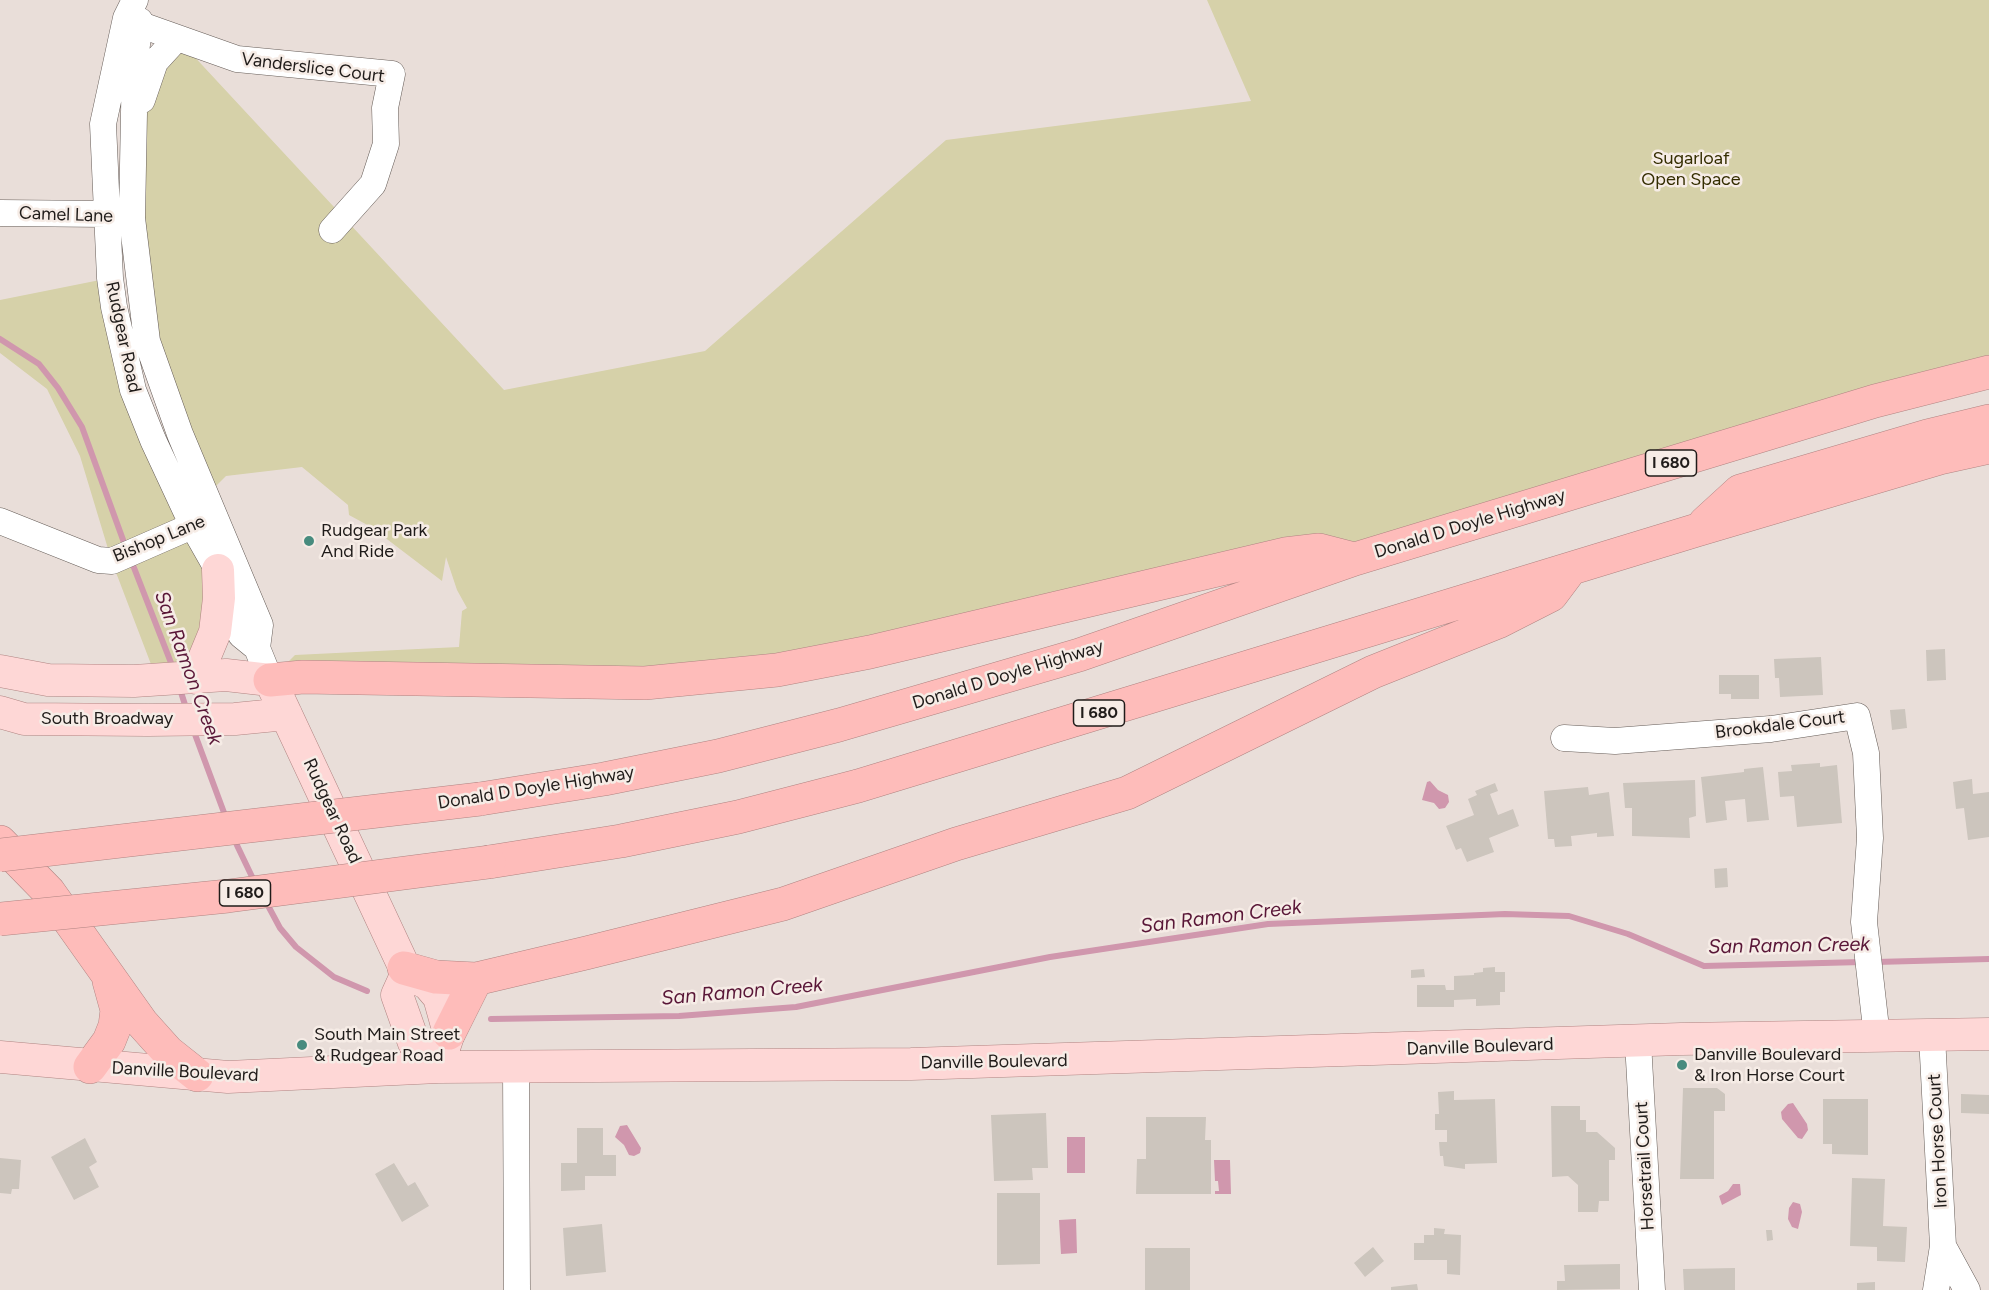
<!DOCTYPE html>
<style>
body{margin:0}
canvas{display:block;background:#e9ded9}
</style>
<canvas width="1989" height="1290"></canvas>
<script>
const ctx = document.querySelector('canvas').getContext('2d');
ctx.lineJoin = 'round';
function fill(path, color) { ctx.fillStyle = color; ctx.fill(path, 'evenodd'); }
const poly = rows => new Path2D(rows.map(r => 'M' + r).join(''));
function strokePath(path, color, width, dash) { ctx.strokeStyle = color; ctx.lineWidth = width; ctx.lineCap = dash ? 'butt' : 'round'; ctx.setLineDash(dash || []); ctx.stroke(path); }
function write(font, color, halo, rows, align = 'center') {
  ctx.font = font + ' Figtree,sans-serif'; ctx.lineWidth = 5; ctx.setLineDash([]); ctx.textBaseline = 'middle'; ctx.strokeStyle = halo; ctx.fillStyle = color; for (const [text, x, y, turn = 0] of rows) {
    ctx.save(); ctx.translate(x, y); ctx.rotate((+turn || 0) * Math.PI / 180); ctx.textAlign = isNaN(turn) ? turn : align; if (halo) ctx.strokeText(text, 0, 0); ctx.fillText(text, 0, 0); ctx.restore();
  }
}
const green = poly([
 [1207,0,1989,0,1989,372,1355,559,777,670,270,680,295,655,459,647,462,611,467,608,457,590,446,557,442,581,371,527,349,515,348,505,302,467,226,476,207,495,147,341,135,120,177,38,504,390,705,351,946,140,1251,101],
 [110,278,114,307,218,570,208,654,157,680,112,562,80,456,47,389,0,353,0,300]
]);
const water = poly([
 [1430,781,1438,790,1448,795,1449,802,1445,808,1439,809,1434,803,1422,800,1427,782],
 [1793,1103,1807,1124,1808,1130,1802,1139,1798,1138,1782,1119,1781,1112,1788,1104],
 [627,1125,641,1148,640,1153,634,1156,629,1155,624,1145,615,1137,620,1126],
 [1067,1137,1085,1137,1085,1173,1067,1173],
 [1214,1160,1230,1160,1231,1194,1215,1194,1215,1191,1219,1191,1218,1181,1215,1181],
 [1733,1184,1740,1184,1741,1195,1722,1205,1719,1196,1728,1191],
 [1793,1202,1800,1204,1802,1212,1798,1229,1792,1227,1788,1219,1789,1208],
 [1076,1219,1077,1253,1061,1254,1059,1220]
]);
const stream = poly([
 [0,339,39,364,58,388,82,427,126,548],
 [131,560,173,668],
 [179,686,187,711],
 [193,729,226,818],
 [234,839,255,883],
 [265,900,280,928,296,947,334,977,367,991],
 [1876,962,1989,959],
 [491,1019,679,1016,796,1007,1050,957,1268,924,1505,914,1569,916,1628,934,1704,966,1862,962]
]);
const building = poly([
 [1945,649,1946,680,1927,681,1926,650],
 [1821,657,1823,695,1780,697,1779,678,1775,678,1774,659],
 [1719,675,1759,675,1759,699,1731,699,1731,694,1719,694],
 [1905,709,1907,728,1892,730,1890,710],
 [1820,763,1820,767,1837,765,1842,823,1797,827,1794,796,1780,797,1778,772,1792,771,1791,765],
 [1763,767,1769,820,1747,822,1745,799,1725,801,1727,820,1706,823,1701,777,1744,772,1744,769],
 [1972,779,1973,794,1989,792,1989,837,1968,840,1964,808,1956,809,1953,782],
 [1695,780,1696,816,1689,818,1690,838,1632,836,1632,808,1625,808,1623,783],
 [1495,783,1498,791,1490,794,1498,815,1513,809,1519,826,1489,838,1494,852,1467,862,1461,848,1456,850,1446,826,1474,815,1468,799,1477,795,1475,791],
 [1588,787,1589,795,1609,792,1614,836,1597,837,1597,833,1571,836,1572,846,1555,847,1554,839,1548,839,1544,791],
 [1727,868,1728,887,1715,888,1714,869],
 [1495,967,1495,972,1505,972,1505,992,1500,992,1500,1005,1476,1006,1476,999,1454,1000,1454,1007,1417,1007,1417,985,1445,985,1446,990,1454,990,1454,976,1474,975,1474,973,1483,972,1483,968],
 [1424,969,1425,977,1411,978,1411,970],
 [1683,1088,1717,1088,1725,1094,1725,1111,1714,1111,1714,1179,1680,1179],
 [1454,1091,1454,1100,1495,1099,1497,1163,1465,1164,1465,1169,1444,1166,1443,1156,1440,1156,1439,1142,1447,1142,1447,1130,1435,1130,1435,1114,1439,1114,1438,1092],
 [1961,1094,1989,1095,1989,1114,1961,1113],
 [1823,1099,1868,1099,1868,1155,1832,1154,1832,1144,1823,1144],
 [1551,1106,1580,1106,1580,1120,1586,1120,1586,1132,1597,1132,1615,1148,1615,1160,1609,1160,1609,1201,1599,1201,1598,1212,1578,1212,1578,1185,1568,1176,1552,1177],
 [1046,1113,1048,1168,1032,1168,1033,1180,994,1181,991,1115],
 [1146,1117,1206,1117,1205,1140,1211,1140,1211,1194,1136,1194,1137,1159,1146,1159],
 [577,1128,603,1128,603,1155,616,1155,616,1176,585,1176,585,1190,561,1191,561,1163,577,1163],
 [85,1138,97,1162,89,1167,99,1187,74,1200,51,1157],
 [0,1158,21,1160,19,1189,12,1189,11,1194,0,1193],
 [394,1163,408,1186,415,1182,429,1206,402,1222,375,1174],
 [1852,1178,1885,1179,1883,1226,1907,1227,1905,1262,1877,1261,1877,1247,1850,1246],
 [997,1193,1040,1193,1040,1264,997,1265],
 [602,1224,606,1272,566,1276,563,1228],
 [1434,1228,1445,1229,1444,1234,1461,1235,1460,1275,1447,1274,1447,1260,1414,1260,1414,1243,1424,1243,1424,1235,1434,1235],
 [1766,1230,1772,1230,1773,1240,1767,1241],
 [1373,1247,1384,1261,1365,1277,1354,1263],
 [1145,1248,1190,1248,1190,1290,1145,1290],
 [1620,1264,1620,1289,1557,1290,1557,1281,1565,1281,1564,1265],
 [1735,1268,1735,1290,1684,1290,1683,1269],
 [1875,1282,1875,1290,1857,1290,1857,1283],
 [1417,1284,1418,1290,1391,1290,1391,1287]
]);
const minor = poly([
 [135,0,126,18,103,124,110,278,114,307,133,390,153,440,193,526,218,570,241,635,257,648,270,680],
 [140,21,135,60,132,218,147,341,180,434,260,625,257,648],
 [141,25,237,59,392,74,385,108,386,144,373,184,332,230],
 [142,100,155,62,177,38],
 [0,213,107,214,123,216],
 [0,521,98,560,112,561,208,519],
 [1564,738,1615,741,1771,729,1857,716,1866,753,1870,838,1864,922,1877,1037],
 [1932,1036,1943,1246,1936,1290],
 [1638,1042,1652,1290],
 [516,1067,517,1290],
 [1943,1246,1967,1290]
]);
const major = poly([
 [0,671,48,680,134,681,226,675,270,680,407,973,428,984,439,997,449,1033,443,1051],
 [196,678,215,632,219,598,218,570],
 [0,712,24,719,148,720,235,719,286,714],
 [407,973,397,995,414,1043,438,1067],
 [0,1057,228,1077,438,1067,911,1064,1681,1039,1989,1034]
]);
const highway = poly([
 [1705,523,1740,491,1927,436,1989,421],
 [270,680,303,677,645,683,777,670,870,652,1285,554,1319,550,1350,558],
 [480,799,604,779,718,756,839,725,1079,655,1355,559,1875,401,1989,372],
 [0,842,49,892,142,1023,168,1052,197,1075],
 [489,862,621,841,738,817,858,786,1697,530,1940,458,1989,447],
 [404,968,436,977,476,979,586,953,783,904,956,844,1127,793,1373,672,1498,622,1551,595,1569,571],
 [449,1033,476,979],
 [90,1067,109,1041,115,1026,117,1010,109,981]
]);
const highwayBridge = poly([
 [0,855,480,799],
 [0,919,228,896,489,862]
]);
const markers = [
 [309,541,6,"#478b7e"],
 [302,1045,6,"#478b7e"],
 [1682,1065,6,"#478b7e"]
];
const shields = [
 [1671,463,51],
 [1099,713,51],
 [245,893,51]
];
const shieldNames = [
 ["I 680",1671,463],
 ["I 680",1099,713],
 ["I 680",245,893]
];
const streetNames = [
 ["Vanderslice Court",313,68,7],
 ["Camel Lane",66,215,2],
 ["Rudgear Road",123,337,78],
 ["Donald D Doyle Highway",1470,524,-17],
 ["Bishop Lane",159,539,-22],
 ["Donald D Doyle Highway",1008,675,-17],
 ["South Broadway",107,719],
 ["Brookdale Court",1780,725,-7],
 ["Donald D Doyle Highway",536,788,-9],
 ["Rudgear Road",332,811,65],
 ["Danville Boulevard",1480,1047,-2],
 ["Danville Boulevard",994,1062,-1],
 ["Danville Boulevard",185,1072,3],
 ["Iron Horse Court",1938,1141,-93],
 ["Horsetrail Court",1645,1166,-93]
];
const parkNames = [
 ["Sugarloaf",1691,159],
 ["Open Space",1691,180]
];
const poiNames = [
 ["Rudgear Park",321,531],
 ["And Ride",321,552],
 ["South Main Street",314,1035],
 ["& Rudgear Road",314,1056],
 ["Danville Boulevard",1694,1055],
 ["& Iron Horse Court",1694,1076]
];
const waterNames = [
 ["San Ramon Creek",188,668,70],
 ["San Ramon Creek",1221,917,-7],
 ["San Ramon Creek",1789,946,-1],
 ["San Ramon Creek",742,992,-5]
];
fill(green, '#d6d1a9');
fill(water, '#d097ad');
strokePath(stream, '#d097ad', 6);
fill(building, '#ccc5bd');
strokePath(minor, '#665d58', 27);
strokePath(major, '#b08482', 33);
strokePath(highway, '#b08482', 34);
strokePath(minor, '#fff', 26);
strokePath(major, '#fed7d6', 32);
strokePath(highway, '#febcba', 33);
strokePath(highwayBridge, '#b08482', 34, []);
strokePath(highwayBridge, '#febcba', 33);
for (const [x, y, r, color] of markers) { const dot = new Path2D(); dot.arc(x, y, r, 0, 2 * Math.PI); ctx.fillStyle = color; ctx.fill(dot); strokePath(dot, '#f6ece6', 2); }
for (const [x, y, w] of shields) { const box = new Path2D(); box.roundRect(x - w / 2, y - 13, w, 26, 4.5); ctx.fillStyle = '#f6ece6'; ctx.fill(box); strokePath(box, '#201c1a', 1.5); }
write('bold 16px', '#201c1a', null, shieldNames);
write('18px', '#201c1a', '#f6ece6', streetNames);
write('18px', '#342d00', '#f6ece6', parkNames);
write('18px', '#201c1a', '#f6ece6', poiNames, 'left');
write('italic 20px', '#591637', '#f6ece6', waterNames);
</script>
